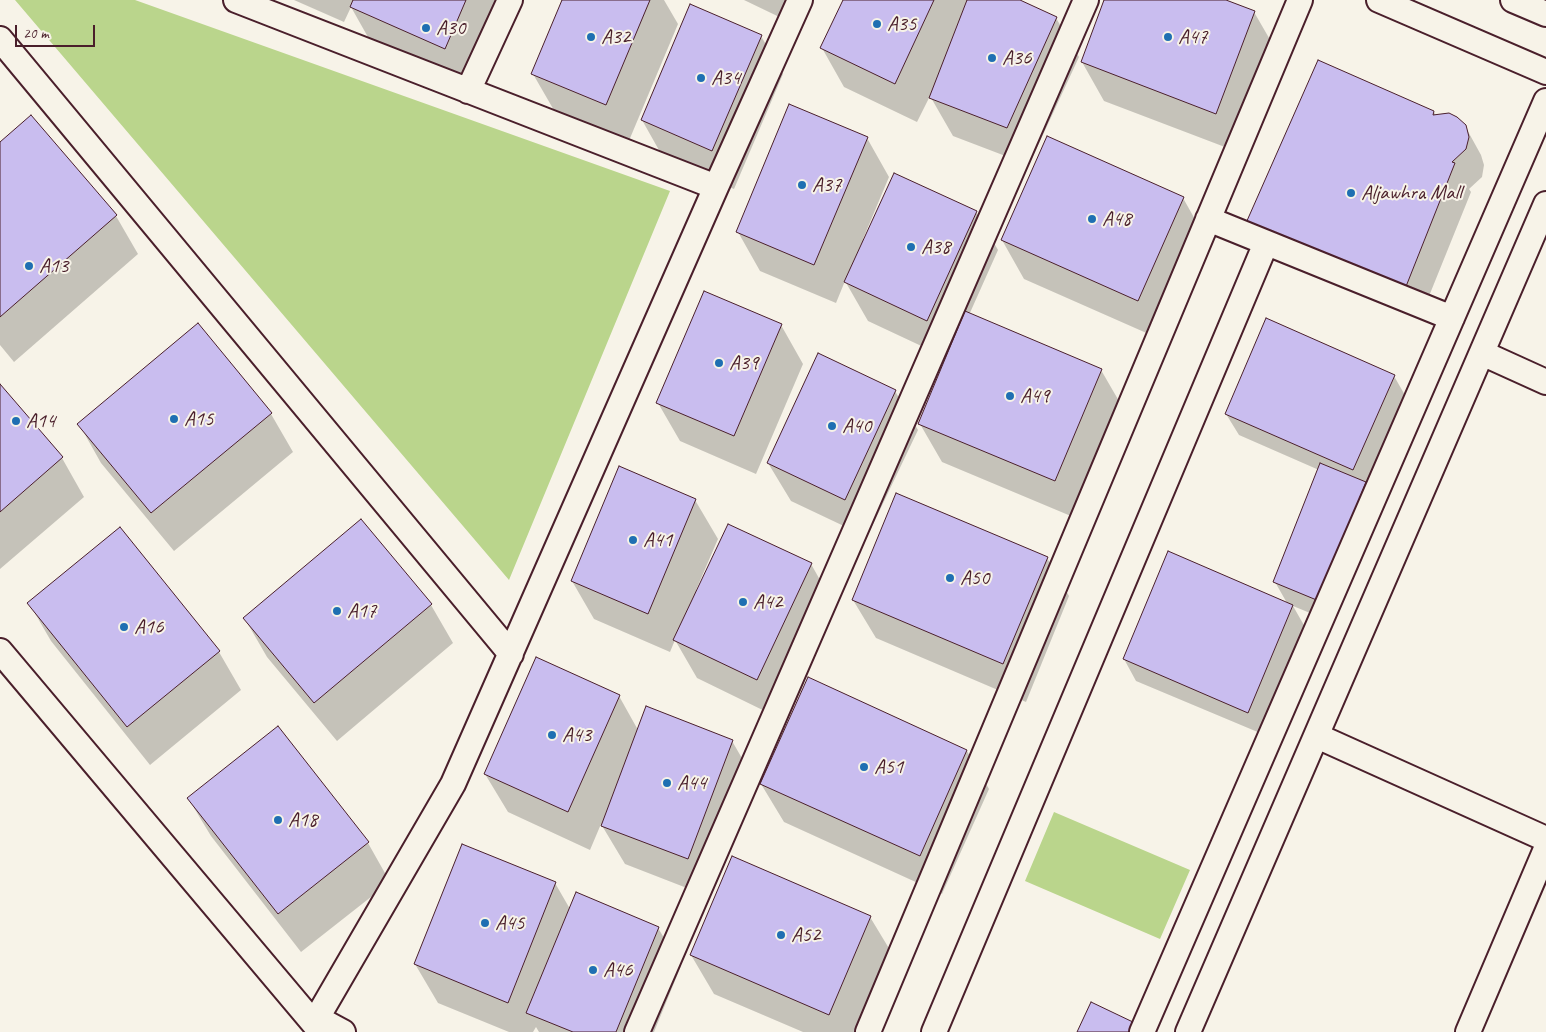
<!DOCTYPE html>
<style>
body{margin:0}
#map{position:relative;width:1546px;height:1032px;overflow:hidden;background:#f7f3e8;font-family:Caveat,sans-serif}
canvas{display:block}
.scale{position:absolute;left:15px;top:25px;width:80px;height:22px;box-sizing:border-box;border:2px solid #4a1f2b;border-top:0;padding-left:6px;font-size:15px;line-height:18px;white-space:nowrap;color:#4a1f2b;-webkit-text-stroke:4px #f7f3e8;paint-order:stroke}
</style>
<div id="map">
<canvas width="1546" height="1032"></canvas>
<div class="scale">20 m</div>
</div>
<script>
const ctx = document.querySelector('canvas').getContext('2d');
ctx.lineJoin = 'round';
function fill(path, color) { ctx.fillStyle = color; ctx.fill(path, 'evenodd'); }
const poly = rows => new Path2D(rows.map(r => 'M' + r).join(''));
function strokePath(path, color, width, dash) { ctx.strokeStyle = color; ctx.lineWidth = width; ctx.lineCap = dash ? 'butt' : 'round'; ctx.setLineDash(dash || []); ctx.stroke(path); }
function write(font, color, halo, rows, align = 'center') {
  ctx.font = font + ' Caveat,sans-serif'; ctx.lineWidth = 4; ctx.setLineDash([]); ctx.textBaseline = 'middle'; ctx.strokeStyle = halo; ctx.fillStyle = color; for (const [text, x, y, turn = 0] of rows) {
    ctx.save(); ctx.translate(x, y); ctx.rotate((+turn || 0) * Math.PI / 180); ctx.textAlign = isNaN(turn) ? turn : align; if (halo) ctx.strokeText(text, 0, 0); ctx.fillText(text, 0, 0); ctx.restore();
  }
}
const green = poly([
 [15,0,135,0,670,191,509,580],
 [1054,812,1190,870,1160,939,1025,881]
]);
const shadow = poly([
 [294,0,504,0,467,87,373,46,351,7,344,22],
 [564,0,664,0,678,24,628,143,555,112,533,74],
 [744,0,808,0,796,25],
 [844,0,1017,0,1056,18,1079,57,1029,165,953,136,930,96,917,122,844,87,822,48],
 [1105,0,1222,0,1254,12,1276,50,1238,152,1104,101,1082,62],
 [761,36,783,74,734,189,664,159,642,120],
 [1434,112,1436,116,1465,126,1481,155,1484,165,1482,177,1469,189,1471,192,1421,316,1263,251],
 [867,138,889,177,863,239,865,240,976,212,998,250,969,315,1101,370,1123,408,1078,519,942,462,920,424,947,358,868,321,845,281,836,303,760,271,738,232],
 [0,144,116,216,138,254,14,362,0,345],
 [1183,198,1205,237,1160,339,1024,279,1002,240],
 [781,325,803,364,756,474,680,441,658,403],
 [1394,376,1406,397,1332,622,1293,606,1305,627,1260,733,1136,681,1124,659,1287,603,1275,582,1319,470,1239,435,1226,414],
 [0,386,62,458,84,497,0,569],
 [895,391,918,430,867,537,791,501,768,463],
 [271,414,293,452,174,551,101,463,79,424],
 [695,500,718,539,696,590,698,591,811,564,833,603,779,718,697,678,675,640,670,652,594,619,572,581],
 [120,529,219,652,241,690,150,765,51,641,29,603],
 [1047,558,1069,596,1026,702,876,638,853,600],
 [431,605,453,643,337,741,267,657,245,619],
 [619,696,638,730,732,741,754,779,710,897,625,864,601,824,590,850,508,812,485,774],
 [278,728,368,843,390,882,301,952,211,836,188,798],
 [967,751,989,789,942,894,784,822,761,784],
 [555,883,570,909,658,928,681,966,654,1032,539,1032,536,1027,533,1032,509,1032,438,1003,415,964],
 [870,917,893,955,860,1032,803,1032,714,994,691,955]
]);
const building = poly([
 [353,0,466,0,445,49,350,7,353,0],
 [562,0,650,0,606,105,531,74,562,0],
 [843,0,934,0,895,84,820,48,843,0],
 [967,0,1020,0,1057,17,1007,128,929,98,967,0],
 [1104,0,1226,0,1255,11,1216,114,1081,62,1104,0],
 [690,4,762,35,712,151,641,120,690,4],
 [1318,60,1434,111,1433,115,1449,113,1457,117,1466,125,1469,137,1466,149,1452,162,1455,163,1405,289,1246,223,1318,60],
 [789,104,868,137,814,265,736,232,789,104],
 [31,115,117,215,0,317,0,142,31,115],
 [1047,136,1184,197,1138,301,1001,240,1047,136],
 [894,173,977,211,927,321,844,282,894,173],
 [704,291,782,324,734,436,656,403,704,291],
 [965,311,1102,369,1055,481,918,424,965,311],
 [1266,318,1395,375,1353,470,1225,414,1266,318],
 [198,323,272,413,151,513,77,424,198,323],
 [818,353,896,390,845,500,767,463,818,353],
 [0,384,63,457,0,512,0,384],
 [1320,463,1366,482,1319,601,1273,582,1320,463],
 [619,466,696,499,648,614,571,581,619,466],
 [896,493,1048,557,1003,664,852,600,896,493],
 [361,519,432,604,314,703,243,618,361,519],
 [728,524,812,563,757,680,673,640,728,524],
 [120,527,220,651,127,727,27,603,120,527],
 [1168,551,1293,605,1248,713,1123,659,1168,551],
 [536,657,620,695,568,812,484,774,536,657],
 [808,677,967,750,920,856,760,784,808,677],
 [646,706,733,740,688,859,601,826,646,706],
 [278,726,369,842,278,914,187,798,278,726],
 [462,844,556,882,508,1003,414,964,462,844],
 [732,856,871,916,829,1015,690,955,732,856],
 [576,892,659,927,616,1032,573,1032,526,1013,576,892],
 [1091,1002,1135,1023,1130,1032,1077,1032,1091,1002]
]);
const street = poly([
 [236,0,716,187],
 [1379,0,1546,72],
 [1513,0,1546,14],
 [0,39,511,654],
 [468,91,510,0],
 [1208,219,1452,318],
 [1482,353,1546,382],
 [0,651,321,1032],
 [1317,736,1546,839],
 [317,1018,343,1032],
 [321,1032,317,1018,453,784,716,187,800,0],
 [637,1032,1086,0],
 [868,1032,1300,0],
 [934,1032,1266,243],
 [1142,1032,1546,101],
 [1188,1032,1546,204],
 [1468,1032,1546,849]
]);
const markers = [
 [877,24,5,"#1f6fb2"],
 [426,28,5,"#1f6fb2"],
 [591,37,5,"#1f6fb2"],
 [1168,37,5,"#1f6fb2"],
 [992,58,5,"#1f6fb2"],
 [701,78,5,"#1f6fb2"],
 [802,185,5,"#1f6fb2"],
 [1351,193,5,"#1f6fb2"],
 [1092,219,5,"#1f6fb2"],
 [911,247,5,"#1f6fb2"],
 [29,266,5,"#1f6fb2"],
 [719,363,5,"#1f6fb2"],
 [1010,396,5,"#1f6fb2"],
 [174,419,5,"#1f6fb2"],
 [16,421,5,"#1f6fb2"],
 [832,426,5,"#1f6fb2"],
 [633,540,5,"#1f6fb2"],
 [950,578,5,"#1f6fb2"],
 [743,602,5,"#1f6fb2"],
 [337,611,5,"#1f6fb2"],
 [124,627,5,"#1f6fb2"],
 [552,735,5,"#1f6fb2"],
 [864,767,5,"#1f6fb2"],
 [667,783,5,"#1f6fb2"],
 [278,820,5,"#1f6fb2"],
 [485,923,5,"#1f6fb2"],
 [781,935,5,"#1f6fb2"],
 [593,970,5,"#1f6fb2"]
];
const poiNames = [
 ["A35",887,24],
 ["A30",436,28],
 ["A32",601,37],
 ["A47",1178,37],
 ["A36",1002,58],
 ["A34",711,78],
 ["A37",812,185],
 ["Aljawhra Mall",1361,193],
 ["A48",1102,219],
 ["A38",921,247],
 ["A13",39,266],
 ["A39",729,363],
 ["A49",1020,396],
 ["A15",184,419],
 ["A14",26,421],
 ["A40",842,426],
 ["A41",643,540],
 ["A50",960,578],
 ["A42",753,602],
 ["A17",347,611],
 ["A16",134,627],
 ["A43",562,735],
 ["A51",874,767],
 ["A44",677,783],
 ["A18",288,820],
 ["A45",495,923],
 ["A52",791,935],
 ["A46",603,970]
];
fill(green, '#bad58c');
fill(shadow, '#0003');
fill(building, '#c9bdef');
strokePath(building, '#4a1f2b', 1);
strokePath(street, '#4a1f2b', 28);
strokePath(street, '#f7f3e8', 24);
for (const [x, y, r, color] of markers) { const dot = new Path2D(); dot.arc(x, y, r, 0, 2 * Math.PI); ctx.fillStyle = color; ctx.fill(dot); strokePath(dot, '#f7f3e8', 2); }
write('21px', '#4a1f2b', '#f7f3e8', poiNames, 'left');
</script>
